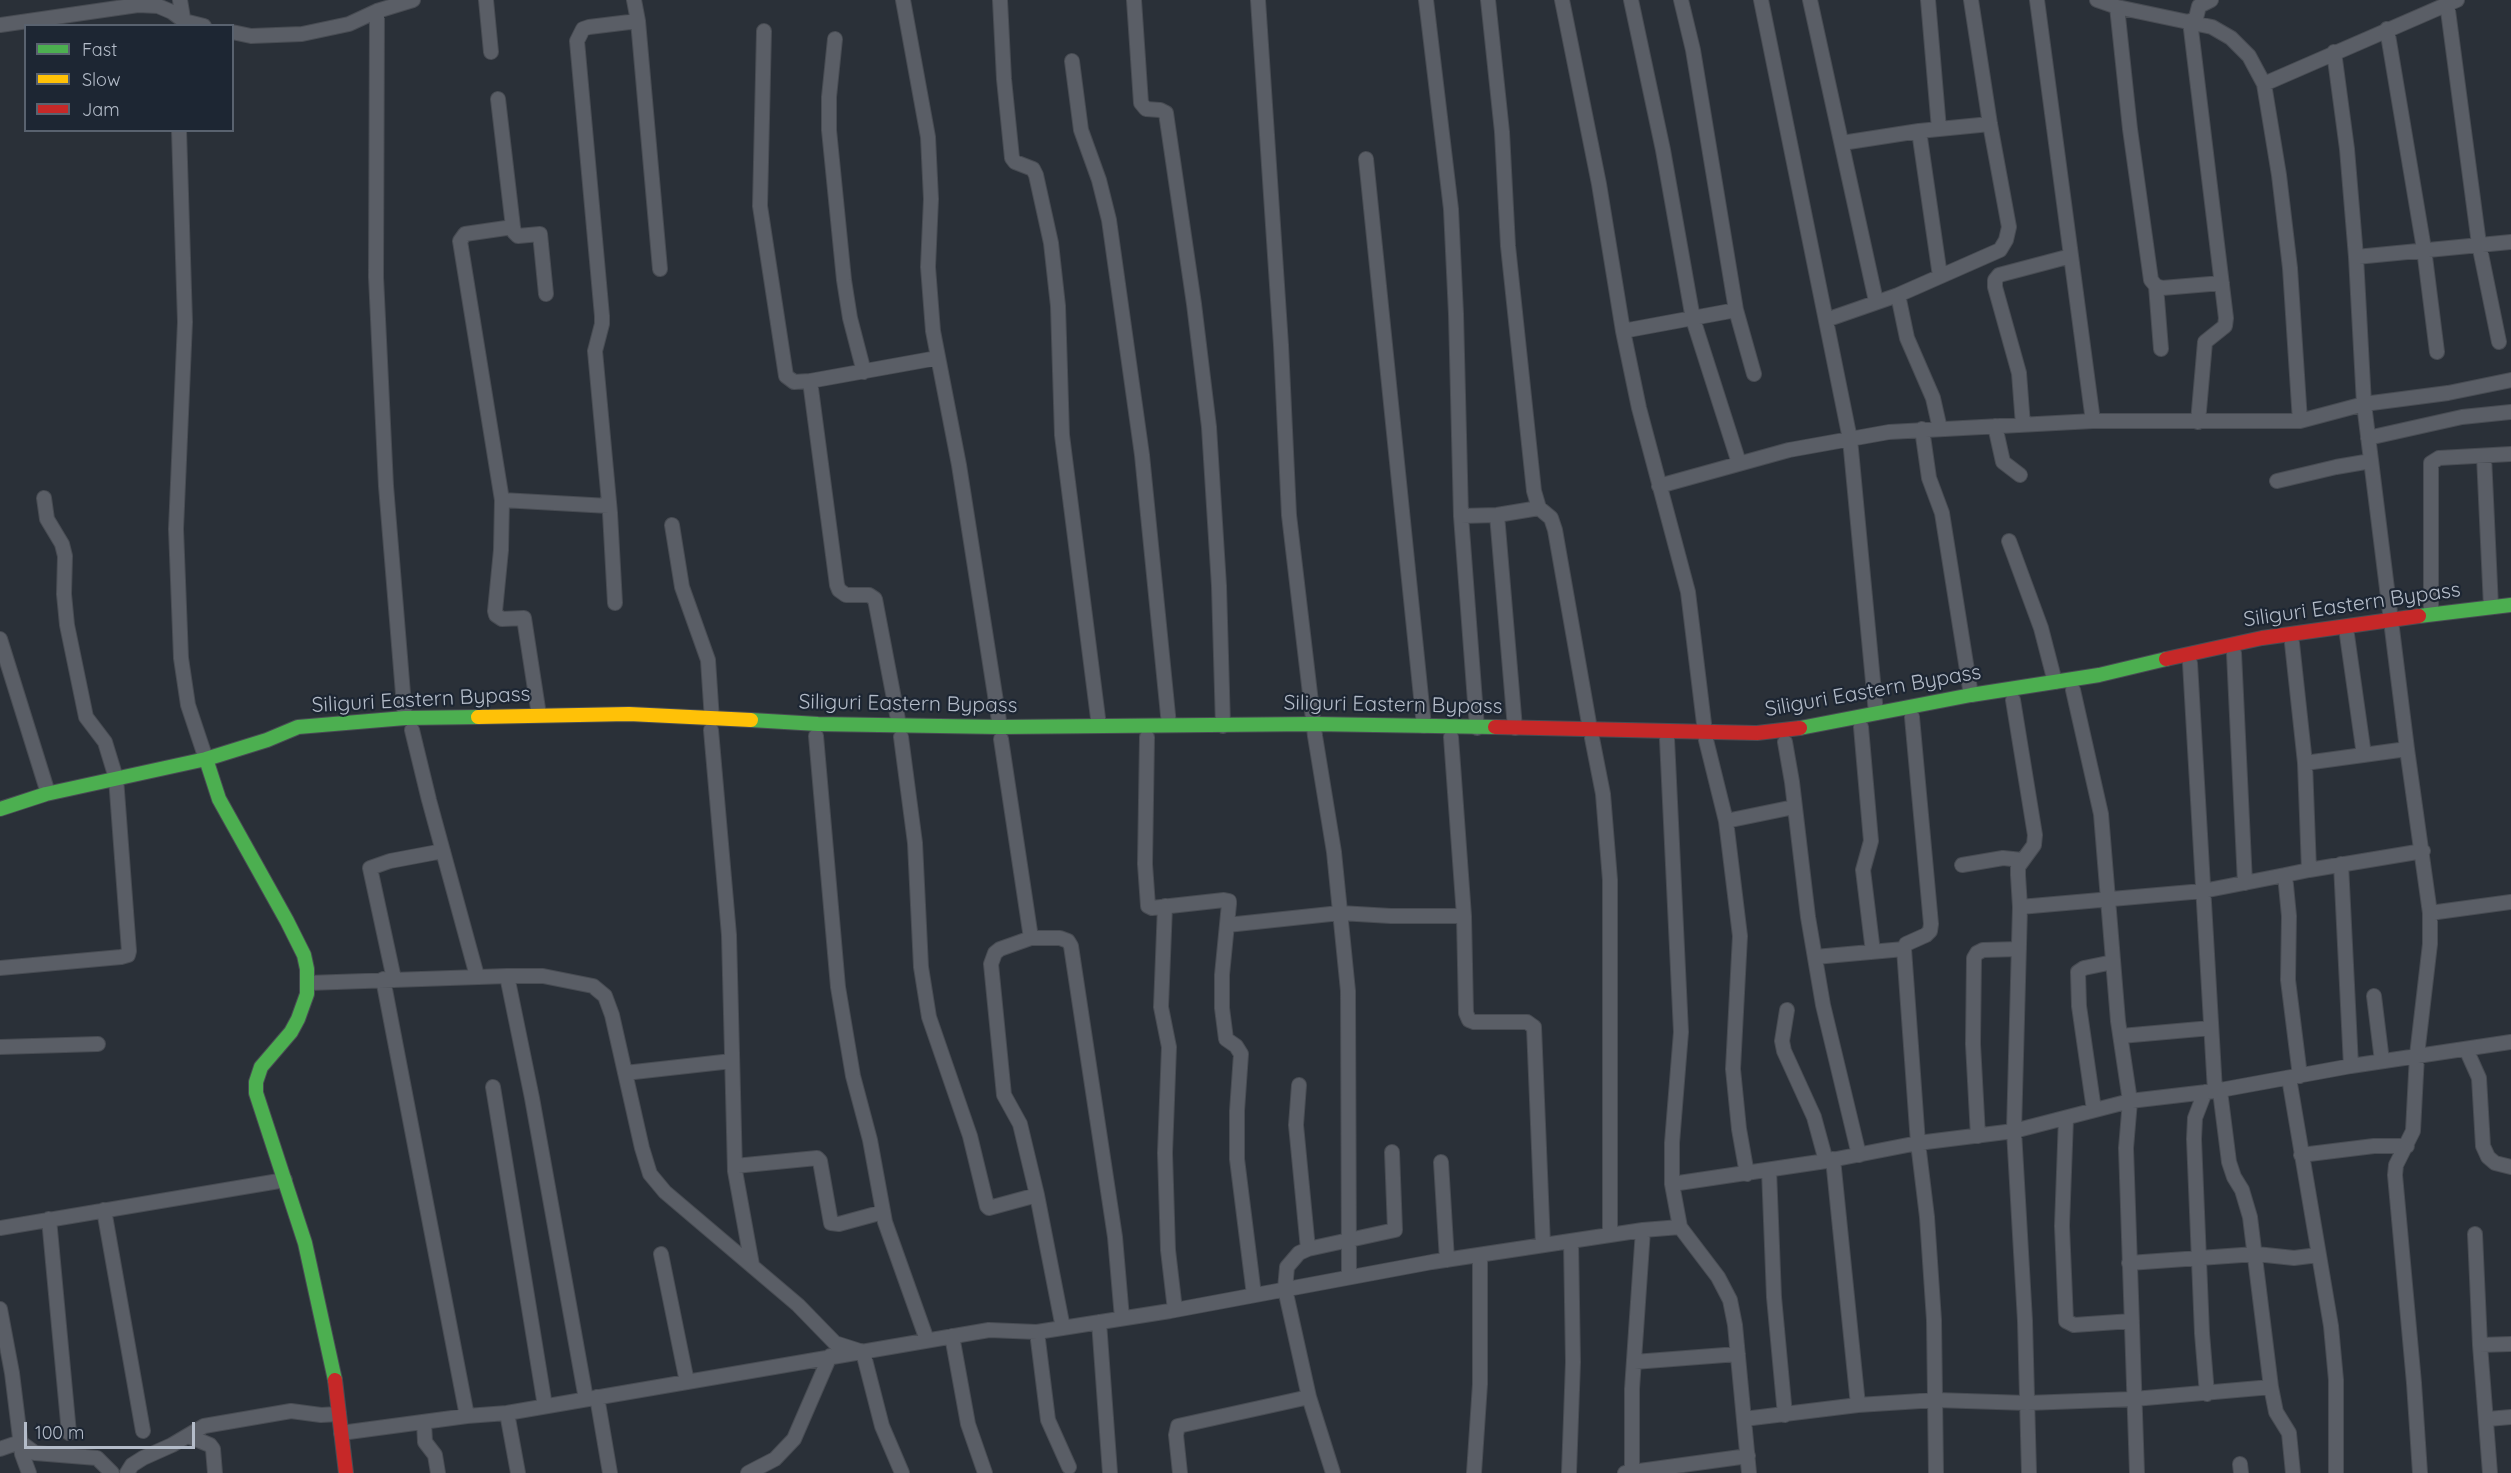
<!DOCTYPE html>
<style>
body{margin:0}
#map{position:relative;width:2511px;height:1473px;overflow:hidden;background:#2a3038;font-family:Quicksand,sans-serif}
canvas{display:block}
.legend{position:absolute;left:24px;top:24px;width:210px;height:108px;box-sizing:border-box;background:#1d2633;border:2px solid #59626f;margin:0;padding:8px 10px;list-style:none;font-size:18px;color:#b4bcc9}
.legend li{display:flex;align-items:center;gap:12px;height:30px}
.legend b{width:30px;border:2px solid #59626f}
.scale{position:absolute;left:24px;top:1422px;width:171px;height:27px;box-sizing:border-box;border:3px solid #b4bcc9;border-top:0;padding-left:8px;font-size:18px;line-height:21px;white-space:nowrap;color:#b4bcc9;-webkit-text-stroke:4px #1d2633;paint-order:stroke}
</style>
<div id="map">
<canvas width="2511" height="1473"></canvas>
<ul class="legend">
<li><b style="height:8px;background:#4caf50"></b>Fast</li>
<li><b style="height:8px;background:#ffc107"></b>Slow</li>
<li><b style="height:8px;background:#c62828"></b>Jam</li>
</ul>
<div class="scale">100 m</div>
</div>
<script>
const ctx = document.querySelector('canvas').getContext('2d');
ctx.lineJoin = 'round';
const poly = rows => new Path2D(rows.map(r => 'M' + r).join(''));
function strokePath(path, color, width, dash) { ctx.strokeStyle = color; ctx.lineWidth = width; ctx.lineCap = dash ? 'butt' : 'round'; ctx.setLineDash(dash || []); ctx.stroke(path); }
function write(font, color, halo, rows, align = 'center') {
  ctx.font = font + ' Quicksand,sans-serif'; ctx.lineWidth = 4.5; ctx.setLineDash([]); ctx.textBaseline = 'middle'; ctx.strokeStyle = halo; ctx.fillStyle = color; for (const [text, x, y, turn = 0] of rows) {
    ctx.save(); ctx.translate(x, y); ctx.rotate((+turn || 0) * Math.PI / 180); ctx.textAlign = isNaN(turn) ? turn : align; if (halo) ctx.strokeText(text, 0, 0); ctx.fillText(text, 0, 0); ctx.restore();
  }
}
const street = poly([
 [180,0,184,24],
 [486,0,491,52],
 [903,0,928,137,931,199,928,267,933,331,959,465,1000,727],
 [1000,0,1004,79,1012,158,1015,162,1033,169,1036,175,1051,243,1058,306,1062,435,1099,726],
 [1134,0,1141,103,1146,109,1160,110,1166,113,1194,304,1209,427,1219,586,1223,726],
 [1258,0,1281,345,1289,515,1315,736,1334,852,1348,991,1349,1277],
 [1426,0,1451,209,1456,314,1461,516,1477,728],
 [1488,0,1502,132,1508,246,1534,491,1539,508,1551,518,1555,530,1590,729],
 [1562,0,1599,184,1623,331,1639,408,1688,592,1706,740,1726,821,1740,936,1733,1069,1739,1129,1747,1174],
 [1631,0,1663,150,1693,319,1739,463],
 [1681,0,1693,50,1736,310,1754,374],
 [1761,0,1850,439,1876,713],
 [1810,0,1876,301],
 [1928,0,1939,129],
 [2037,0,2093,421],
 [2097,0,2117,7,2212,27,2231,38,2249,56,2264,84,2457,0],
 [2447,3,2479,244,2499,342],
 [2117,7,2130,129,2151,280,2156,286,2162,288,2222,283],
 [377,11,376,277,386,486,405,718],
 [638,21,660,269],
 [2190,21,2226,318,2225,326,2205,342,2198,422],
 [2195,22,2199,6,2211,0],
 [0,25,138,5,158,6,172,12,184,21,204,26],
 [2387,29,2424,249,2437,352],
 [764,31,760,206,786,376,794,382,810,381,937,358],
 [232,32,251,36,302,34,349,24,377,11,413,0],
 [835,39,829,97,829,130,844,280,850,318,864,372],
 [2334,52,2347,149,2356,257,2364,404,2407,749,2430,913,2430,944,2417,1055,2413,1131,2396,1165,2395,1175,2414,1383,2420,1473],
 [1072,61,1081,130,1099,180,1109,220,1142,455,1169,725],
 [2264,84,2279,175,2290,268,2300,421],
 [498,99,513,227,465,234,460,241,502,500,501,550,495,611,496,615,502,619,524,618,539,715],
 [179,130,185,322,176,529,181,658,188,705,206,759],
 [1919,131,1940,276],
 [1842,143,1919,131,1990,124],
 [1366,159,1424,726],
 [513,227,514,232,518,236,540,234,546,294],
 [2356,257,2511,242],
 [2156,286,2161,349],
 [1898,295,1907,338,1933,398,1940,429],
 [1826,320,1898,295,2000,250,2006,240,2009,227,1990,124,1971,0],
 [1623,331,1736,310],
 [810,381,837,585,839,590,846,595,869,595,875,599,899,725],
 [2023,425,2019,373,1995,287,1995,280,1999,275,2071,256],
 [1995,426,2003,462,2020,475],
 [1922,429,1929,478,1942,513,1971,695],
 [2368,438,2462,417,2511,412],
 [2484,456,2491,607],
 [2277,481,2336,467,2371,461],
 [1659,486,1789,450,1889,432,2093,421,2300,421,2364,404,2448,393,2511,380],
 [502,500,609,506],
 [1497,515,1515,728],
 [1461,516,1497,515,1539,508],
 [672,525,682,587,708,660,712,720],
 [2009,541,2041,628,2055,682],
 [615,603,610,513,595,351,602,324,602,316,577,41,583,29,589,27,638,21,634,0],
 [2431,614,2431,463,2439,458,2511,454],
 [2347,635,2364,755],
 [0,639,48,793],
 [2234,653,2245,883],
 [2190,663,2215,1091],
 [2073,690,2101,814,2118,1021,2130,1101,2126,1148,2137,1473],
 [2013,700,2035,835,2034,845,2018,867,2018,875,2020,907,2014,1131,2025,1321,2029,1473],
 [1861,727,1871,841,1863,870,1873,952],
 [412,730,429,800,477,976],
 [711,730,729,935,735,1171,752,1265],
 [816,736,838,987,853,1076,870,1140,885,1222,927,1340],
 [901,737,915,843,921,967,929,1017,970,1136,987,1206,989,1208,1037,1195,1063,1328],
 [1147,737,1145,864,1148,906,1152,908,1224,900,1229,901,1229,904,1222,975,1222,1008,1226,1039,1236,1046,1241,1054,1237,1111,1237,1159,1254,1295],
 [1451,737,1464,916,1466,1013,1469,1020,1474,1022,1527,1022,1534,1027,1543,1245],
 [1592,738,1603,794,1610,880,1610,1235],
 [1001,739,1031,938,1060,938,1068,941,1071,946,1115,1237,1122,1318],
 [1667,739,1681,1032,1672,1143,1672,1184,1680,1227,1718,1277,1730,1300,1735,1325,1749,1473],
 [1785,742,1792,782,1808,917,1823,1005,1859,1155],
 [2305,763,2407,749],
 [1726,821,1794,807],
 [2341,864,2351,1066],
 [1962,865,2003,858,2022,860],
 [2309,870,2423,851],
 [2285,875,2309,870,2305,763,2292,643],
 [1165,906,1161,1007,1169,1047,1165,1153,1168,1250,1175,1310],
 [2020,907,2203,891,2285,875,2289,916,2288,980,2300,1076],
 [2430,913,2511,902],
 [1227,925,1340,913,1391,916,1464,916],
 [1031,938,1000,949,995,953,991,964,1004,1095,1020,1124,1037,1195],
 [1904,949,1918,1143,1927,1217,1934,1320,1936,1473],
 [1815,957,1904,949,1906,944,1926,935,1930,931,1931,924,1912,717],
 [0,968,121,957,128,955,129,951,116,778,105,742,86,717,67,625,64,594,65,556,62,544,47,519,44,498],
 [507,976,532,1098,586,1399],
 [383,979,467,1416],
 [394,979,370,868,390,861,443,851],
 [308,983,507,976,543,976,593,986,605,996,612,1015,642,1148,650,1174,665,1192,798,1305,835,1343,863,1352,882,1426,902,1473],
 [2374,996,2382,1061],
 [1787,1010,1782,1041,1784,1051,1814,1117,1826,1161],
 [2121,1036,2211,1028],
 [0,1047,98,1044],
 [2466,1049,2479,1078,2483,1146,2488,1157,2495,1163,2511,1167],
 [625,1073,732,1061],
 [2289,1078,2331,1326,2336,1380,2336,1473],
 [1299,1085,1296,1125,1308,1249],
 [493,1087,545,1406],
 [2220,1091,2229,1162,2234,1177,2242,1190,2250,1217,2271,1387,2276,1412,2289,1433,2293,1473],
 [2205,1092,2195,1118,2194,1139,2202,1333,2207,1394],
 [2094,1110,2079,1006,2078,972,2084,968,2113,962],
 [2066,1118,2062,1226,2066,1321,2074,1325,2132,1321],
 [1978,1136,1973,1044,1974,958,1977,953,1983,950,2019,949],
 [2301,1155,2374,1146,2407,1146],
 [1441,1162,1447,1260],
 [735,1166,817,1158,820,1161,831,1223,839,1224,883,1212],
 [1769,1170,1774,1297,1785,1415],
 [1672,1184,1826,1161,1918,1143,2014,1131,2130,1101,2215,1091,2351,1066,2511,1042],
 [104,1210,143,1431],
 [49,1219,69,1433],
 [0,1228,285,1180],
 [2475,1234,2480,1345,2490,1473],
 [661,1254,687,1382],
 [2129,1263,2256,1254,2294,1258,2318,1255],
 [0,1309,12,1373,22,1454,29,1473],
 [1099,1322,1110,1473],
 [1037,1332,1048,1420,1069,1467],
 [952,1336,968,1424,985,1473],
 [2480,1345,2511,1344],
 [1634,1362,1738,1354],
 [597,1397,610,1473],
 [1858,1405,1936,1400,2027,1403,2134,1399,2271,1387],
 [507,1413,518,1473],
 [1744,1419,1858,1405,1833,1159],
 [2488,1419,2511,1417],
 [424,1422,425,1442,435,1455,438,1473],
 [341,1433,467,1416,507,1413,989,1330,1037,1332,1170,1311,1432,1262,1643,1230,1680,1227],
 [188,1436,210,1445,213,1449,215,1473],
 [0,1449,20,1442,35,1453,97,1458,112,1473],
 [2240,1464,2241,1473],
 [127,1473,132,1465,143,1458,172,1445,204,1426,291,1411,321,1415,339,1414],
 [748,1473,775,1459,794,1439,830,1356],
 [1180,1473,1176,1435,1178,1426,1309,1397],
 [1333,1473,1309,1397,1285,1289,1287,1267,1299,1253,1308,1249,1395,1230,1392,1152],
 [1474,1473,1480,1384,1480,1255],
 [1569,1473,1573,1362,1571,1241],
 [1625,1473,1748,1456],
 [1632,1473,1632,1389,1643,1230]
]);
const fast = poly([
 [2419,616,2511,605],
 [751,720,818,724,1000,727,1314,724,1495,727],
 [1800,728,1971,695,2099,675,2166,659],
 [206,759,219,799,287,921,304,955,307,969,307,994,298,1019,291,1032,261,1067,256,1082,256,1093,305,1243,335,1380],
 [0,809,46,794,206,759,267,740,298,727,405,718,478,717]
]);
const slow = poly([
 [478,717,629,714,751,720]
]);
const jam = poly([
 [2166,659,2262,638,2419,616],
 [1495,727,1757,733,1800,728],
 [335,1380,346,1473]
]);
const streetNames = [
 ["Siliguri Eastern Bypass",2352,605,-8],
 ["Siliguri Eastern Bypass",1873,691,-10],
 ["Siliguri Eastern Bypass",421,700,-3],
 ["Siliguri Eastern Bypass",908,704,1],
 ["Siliguri Eastern Bypass",1393,705,1]
];
strokePath(street, '#484c53', 16);
strokePath(fast, '#484c53', 16);
strokePath(slow, '#484c53', 16);
strokePath(jam, '#484c53', 16);
strokePath(street, '#5a5e66', 14);
strokePath(fast, '#4caf50', 14);
strokePath(slow, '#ffc107', 14);
strokePath(jam, '#c62828', 14);
write('21px', '#b4bcc9', '#1d2633', streetNames);
</script>
